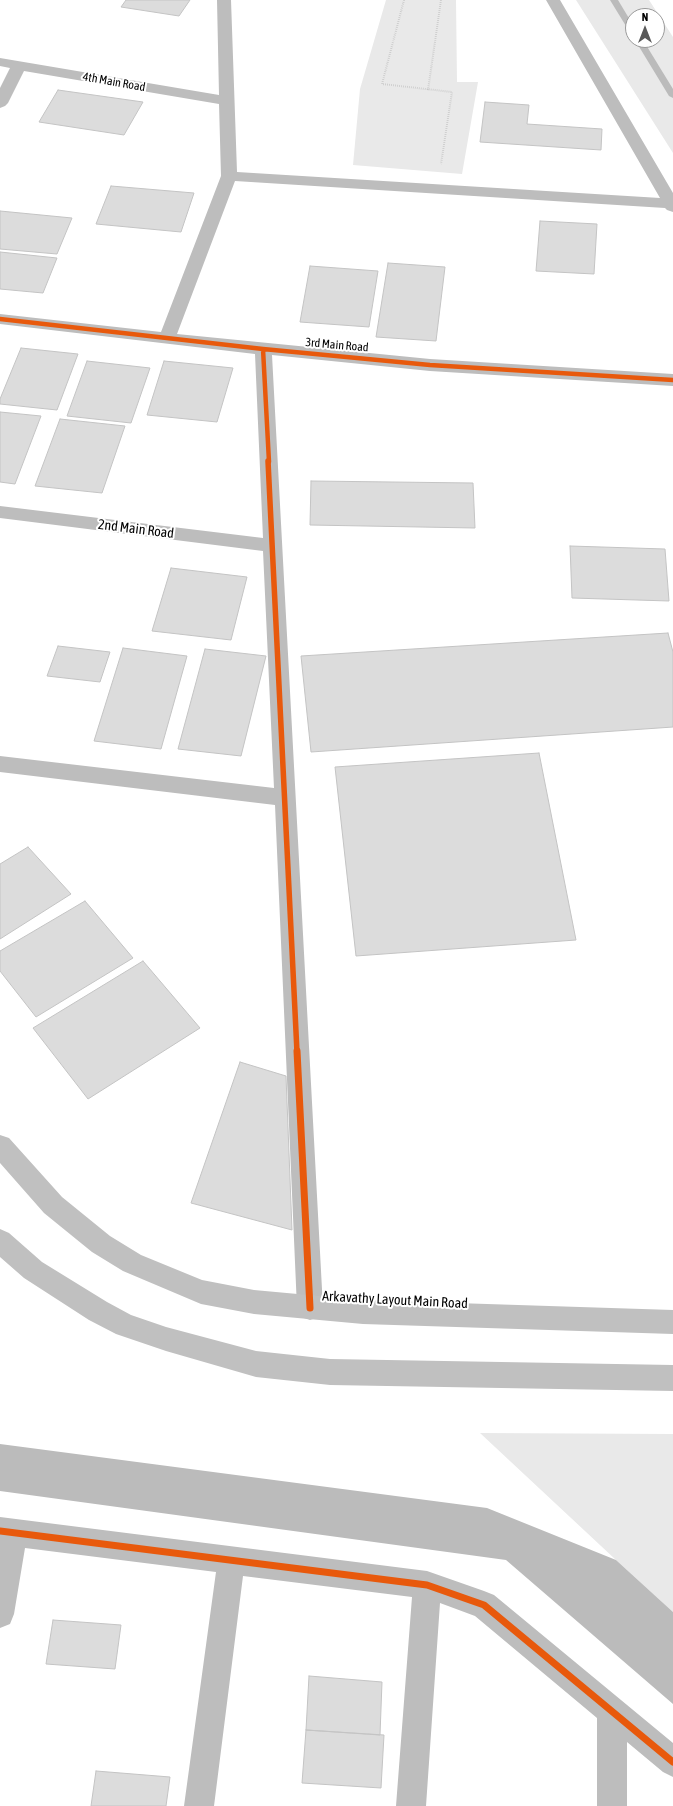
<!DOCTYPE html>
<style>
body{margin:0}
#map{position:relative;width:673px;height:1806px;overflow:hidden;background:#fff;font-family:"Asap Condensed",sans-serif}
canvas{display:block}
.north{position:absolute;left:625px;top:8px;width:40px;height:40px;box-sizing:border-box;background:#fff;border:1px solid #999;border-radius:50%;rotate:0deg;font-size:11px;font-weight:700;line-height:16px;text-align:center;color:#000}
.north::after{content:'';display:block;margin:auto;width:14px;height:18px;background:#595959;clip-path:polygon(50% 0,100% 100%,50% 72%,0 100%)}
</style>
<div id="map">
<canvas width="673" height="1806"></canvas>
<div class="north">N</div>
</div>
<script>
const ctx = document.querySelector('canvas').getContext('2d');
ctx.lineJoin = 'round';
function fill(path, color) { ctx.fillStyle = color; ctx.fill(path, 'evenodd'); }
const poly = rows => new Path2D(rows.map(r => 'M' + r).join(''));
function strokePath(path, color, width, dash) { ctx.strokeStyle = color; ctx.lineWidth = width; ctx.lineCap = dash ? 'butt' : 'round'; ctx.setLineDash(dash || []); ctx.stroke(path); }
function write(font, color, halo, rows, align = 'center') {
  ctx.font = font + ' "Asap Condensed",sans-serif'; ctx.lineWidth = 4; ctx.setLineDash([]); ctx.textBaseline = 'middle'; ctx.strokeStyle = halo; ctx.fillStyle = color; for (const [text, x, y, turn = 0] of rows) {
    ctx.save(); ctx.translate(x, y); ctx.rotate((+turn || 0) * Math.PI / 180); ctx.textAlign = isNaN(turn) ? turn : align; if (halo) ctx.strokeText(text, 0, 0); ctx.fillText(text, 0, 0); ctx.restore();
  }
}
const green = poly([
 [386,0,456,0,457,82,478,82,462,174,353,165,360,89],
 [576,0,649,0,673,37,673,153],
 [633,16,657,16,657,40,633,40],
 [480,1433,673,1434,673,1612,616,1560]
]);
const water = poly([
 [0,1444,487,1508,616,1560,673,1612,673,1704,506,1560,0,1491]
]);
const stream = poly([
 [610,0,618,0,633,25,633,33,629,31,610,0],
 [635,40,643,40,673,89,673,98,669,96,635,40]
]);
const building = poly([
 [126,0,190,0,179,16,121,7,126,0],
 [58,90,143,102,124,135,39,122,58,90],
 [485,102,529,105,527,124,602,129,601,150,480,142,485,102],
 [111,186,194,193,181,232,96,224,111,186],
 [0,211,72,218,57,254,0,249,0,211],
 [540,221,597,224,594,274,536,271,540,221],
 [0,252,57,258,43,293,0,289,0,252],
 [388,263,445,267,436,341,376,337,388,263],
 [310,266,378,271,369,327,300,322,310,266],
 [21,348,78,354,57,410,0,404,0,399,21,348],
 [87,361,150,368,131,423,67,416,87,361],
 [164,361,233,368,217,422,147,415,164,361],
 [0,412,41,416,15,484,0,482,0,412],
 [60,419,125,426,102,493,35,486,60,419],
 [311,481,473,483,475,528,310,525,311,481],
 [570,546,665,549,669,601,572,598,570,546],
 [171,568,247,577,231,640,152,631,171,568],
 [668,633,673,652,673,727,311,752,301,656,668,633],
 [58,646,110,652,100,682,47,676,58,646],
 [123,648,187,656,161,749,94,741,123,648],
 [205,649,266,656,241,756,178,749,205,649],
 [539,753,576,940,356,956,335,767,539,753],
 [28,847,71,894,0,939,0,864,28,847],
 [85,901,133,958,36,1017,0,971,0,951,85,901],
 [143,961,200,1028,88,1099,33,1028,143,961],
 [240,1062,286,1076,292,1230,191,1203,240,1062],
 [53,1620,121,1625,115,1669,46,1664,53,1620],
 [309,1676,382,1682,380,1735,306,1730,309,1676],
 [306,1730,384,1735,381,1788,302,1783,306,1730],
 [96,1771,170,1777,166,1806,91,1806,96,1771]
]);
const path = poly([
 [404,0,382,84,452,92,441,164],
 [428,90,441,0]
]);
const street = poly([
 [217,0,231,0,237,172,660,198,546,0,560,0,673,193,673,212,667,210,665,208,235,181,177,334,430,359,673,374,673,386,430,371,272,355,323,1308,319,1317,310,1320,301,1317,297,1308,275,805,0,772,0,756,274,788,263,551,0,518,0,506,263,538,255,354,0,324,0,314,161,332,221,176,219,104,24,71,8,103,5,106,0,108,0,88,10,68,0,66,0,58,219,95,217,0],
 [0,1517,427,1571,484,1591,494,1595,673,1743,673,1777,663,1772,627,1742,627,1806,597,1806,597,1718,475,1616,440,1603,426,1806,396,1806,412,1597,243,1576,214,1806,184,1806,216,1572,25,1548,14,1614,10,1624,0,1628,0,1517]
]);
const secondary = poly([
 [0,1135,9,1138,62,1197,110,1236,141,1255,202,1280,254,1290,363,1300,673,1310,673,1334,363,1324,254,1314,201,1304,123,1271,92,1252,44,1213,0,1163,0,1135],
 [0,1229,9,1233,42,1262,107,1302,131,1315,166,1327,256,1351,330,1359,673,1365,673,1391,330,1385,256,1377,166,1351,116,1334,89,1320,24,1278,0,1257,0,1229]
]);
const cyclewayFar2 = poly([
 [0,319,263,349,430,365,673,380],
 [263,349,269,462]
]);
const cyclewayFar1 = poly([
 [268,461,297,1052]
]);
const cycleway = poly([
 [297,1051,310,1308],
 [0,1531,427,1585,484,1605,673,1762]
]);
const farStreetnames = [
 ["4th Main Road",114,82,10],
 ["3rd Main Road",337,345,5]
];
const streetNames = [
 ["2nd Main Road",136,529,7],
 ["Arkavathy Layout Main Road",395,1300,3]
];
fill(green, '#e9e9e9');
fill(water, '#bbb');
fill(stream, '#bbb');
fill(building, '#dcdcdc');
strokePath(building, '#c4c4c4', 1);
strokePath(path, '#b8b8b8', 2, [0.5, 1.5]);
fill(street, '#bdbdbd');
fill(secondary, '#c0c0c0');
strokePath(cyclewayFar2, '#e8590c', 4.5);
strokePath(cyclewayFar1, '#e8590c', 5.5);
strokePath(cycleway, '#e8590c', 7);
write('12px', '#000', '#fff', farStreetnames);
write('14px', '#000', '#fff', streetNames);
</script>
